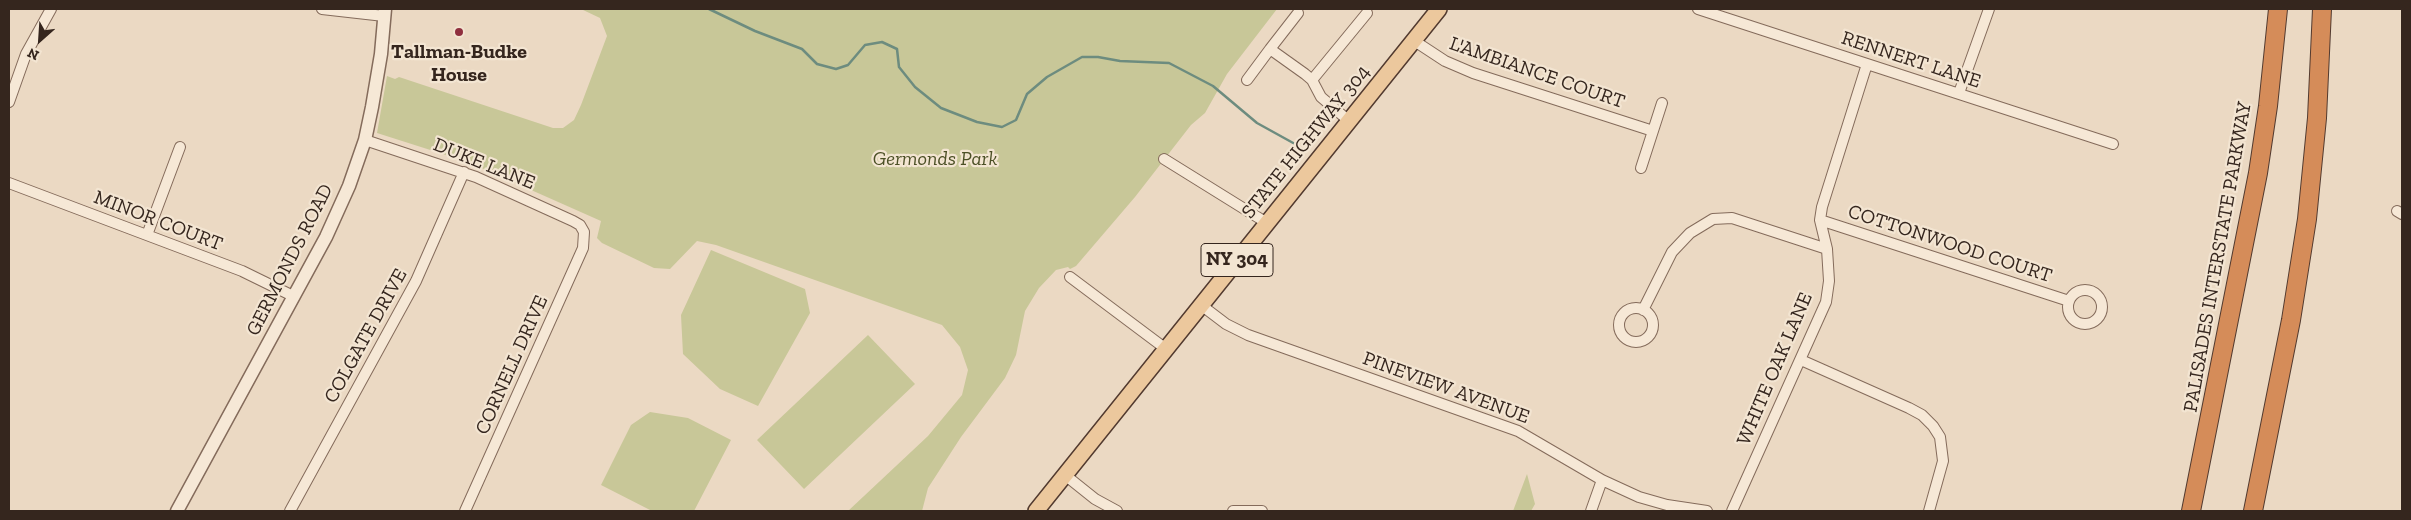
<!DOCTYPE html>
<style>
body{margin:0}
#map{position:relative;width:2411px;height:520px;overflow:hidden;background:#ebd9c3;font-family:"Zilla Slab",serif}
canvas{display:block}
.frame{position:absolute;inset:0;border:10px solid #35261e;pointer-events:none}
.north{position:absolute;left:15px;top:15px;width:50px;height:50px;-webkit-text-stroke:4px #f3e5d2;paint-order:stroke;rotate:206deg;font-size:14px;font-weight:700;line-height:20px;text-align:center;color:#35261e}
.north::after{content:'';display:block;margin:auto;width:18px;height:22px;background:#35261e;clip-path:polygon(50% 0,100% 100%,50% 72%,0 100%)}
</style>
<div id="map">
<canvas width="2411" height="520"></canvas>
<div class="frame"></div>
<div class="north">N</div>
</div>
<script>
const ctx = document.querySelector('canvas').getContext('2d');
ctx.lineJoin = 'round';
function fill(path, color) { ctx.fillStyle = color; ctx.fill(path, 'evenodd'); }
const poly = rows => new Path2D(rows.map(r => 'M' + r).join(''));
function strokePath(path, color, width, dash) { ctx.strokeStyle = color; ctx.lineWidth = width; ctx.lineCap = dash ? 'butt' : 'round'; ctx.setLineDash(dash || []); ctx.stroke(path); }
function write(font, color, halo, rows, align = 'center') {
  ctx.font = font + ' "Zilla Slab",serif'; ctx.lineWidth = 4.5; ctx.setLineDash([]); ctx.textBaseline = 'middle'; ctx.strokeStyle = halo; ctx.fillStyle = color; for (const [text, x, y, turn = 0] of rows) {
    ctx.save(); ctx.translate(x, y); ctx.rotate((+turn || 0) * Math.PI / 180); ctx.textAlign = isNaN(turn) ? turn : align; if (halo) ctx.strokeText(text, 0, 0); ctx.fillText(text, 0, 0); ctx.restore();
  }
}
const green = poly([
 [581,9,1277,9,1227,74,1205,113,1191,125,1135,197,1076,266,1070,269,1068,267,1056,270,1039,288,1025,311,1016,355,1005,378,961,437,928,488,922,511,848,511,928,436,962,395,968,370,960,347,942,325,716,245,697,241,670,269,654,268,602,243,597,238,601,221,468,162,377,133,387,76,395,79,399,77,553,128,563,128,574,120,581,105,607,36,600,18],
 [711,250,805,289,810,313,758,406,720,389,683,354,681,315],
 [868,335,915,384,804,489,757,440],
 [650,412,688,418,731,440,694,511,652,511,601,485,631,425],
 [1527,474,1535,504,1531,511,1513,511]
]);
const stream = poly([
 [709,9,755,31,802,49,817,64,836,69,848,65,865,45,882,42,897,49,899,67,915,87,941,108,977,122,1002,127,1016,120,1027,94,1047,77,1082,57,1098,57,1120,61,1169,63,1213,86,1257,123,1295,144]
]);
const minor = poly([
 [322,9,384,16],
 [1698,9,2113,144],
 [1298,13,1270,49,1305,74,1312,80,1321,97,1349,121],
 [1413,40,1445,61,1473,73,1653,131],
 [1247,80,1270,49],
 [1312,80,1367,13],
 [1959,93,1989,9],
 [9,102,26,54,51,9],
 [365,140,476,177,573,221,580,225,584,232,583,248,465,511],
 [1164,159,1267,223],
 [1641,168,1662,103],
 [9,183,242,271,293,296],
 [2397,211,2402,214],
 [1820,220,2069,301],
 [147,235,180,147],
 [1070,277,1166,349],
 '2068 307a17 17 0 1 1 34 0a17 17 0 1 1-34 0Z',
 [1201,305,1226,324,1248,335,1518,431,1602,480,1639,497,1667,505,1707,511],
 '1619 325a17 17 0 1 1 34 0a17 17 0 1 1-34 0Z',
 [1643,310,1672,252,1690,233,1713,219,1732,218,1827,249],
 [1801,360,1909,408,1922,415,1933,426,1940,437,1943,461,1929,511],
 [1065,475,1095,499,1117,511],
 [290,511,416,281,464,172],
 [1233,511,1262,511],
 [1591,511,1602,480],
 [1732,511,1826,302,1829,281,1827,249,1820,220,1822,207,1867,64]
]);
const tertiary = poly([
 [177,511,326,237,349,186,365,140,372,107,381,54,385,9]
]);
const primary = poly([
 [1036,511,1439,9]
]);
const motorway = poly([
 [2191,511,2258,173,2268,106,2278,9],
 [2253,511,2291,320,2307,219,2317,118,2322,9]
]);
const markers = [
 [459,32,5,"#8f2f3e"]
];
const shields = [
 [1237,260,72]
];
const shieldNames = [
 ["NY 304",1237,260]
];
const poiNames = [
 ["Tallman-Budke",459,52],
 ["House",459,75]
];
const streetNames = [
 ["RENNERT LANE",1911,60,18],
 ["L'AMBIANCE COURT",1537,73,19],
 ["STATE HIGHWAY 304",1306,142,-51],
 ["DUKE LANE",484,164,22],
 ["MINOR COURT",158,221,21],
 ["COTTONWOOD COURT",1950,244,18],
 ["PALISADES INTERSTATE PARKWAY",2218,257,-80],
 ["GERMONDS ROAD",290,260,-63],
 ["COLGATE DRIVE",366,336,-61],
 ["CORNELL DRIVE",512,365,-66],
 ["WHITE OAK LANE",1775,369,-67],
 ["PINEVIEW AVENUE",1446,388,20]
];
const parkNames = [
 ["Germonds Park",935,159]
];
fill(green, '#c8c798');
strokePath(stream, '#6d8c7f', 2.5);
strokePath(minor, '#846b5b', 12);
strokePath(tertiary, '#846b5b', 15);
strokePath(primary, '#523a2f', 18);
strokePath(motorway, '#523a2f', 20);
strokePath(minor, '#f6e8d6', 10);
strokePath(tertiary, '#f6e8d6', 12);
strokePath(primary, '#ecc89d', 15);
strokePath(motorway, '#d58c59', 18);
for (const [x, y, r, color] of markers) { const dot = new Path2D(); dot.arc(x, y, r, 0, 2 * Math.PI); ctx.fillStyle = color; ctx.fill(dot); strokePath(dot, '#f3e5d2', 2); }
for (const [x, y, w] of shields) { const box = new Path2D(); box.roundRect(x - w / 2, y - 16.5, w, 33, 4); ctx.fillStyle = '#f3e5d2'; ctx.fill(box); strokePath(box, '#35261e', 1); }
write('bold 19px', '#35261e', null, shieldNames);
write('bold 20px', '#35261e', '#f3e5d2', poiNames);
write('20px', '#35261e', '#f3e5d2', streetNames);
write('italic 20px', '#4c5026', '#f3e5d2', parkNames);
</script>
